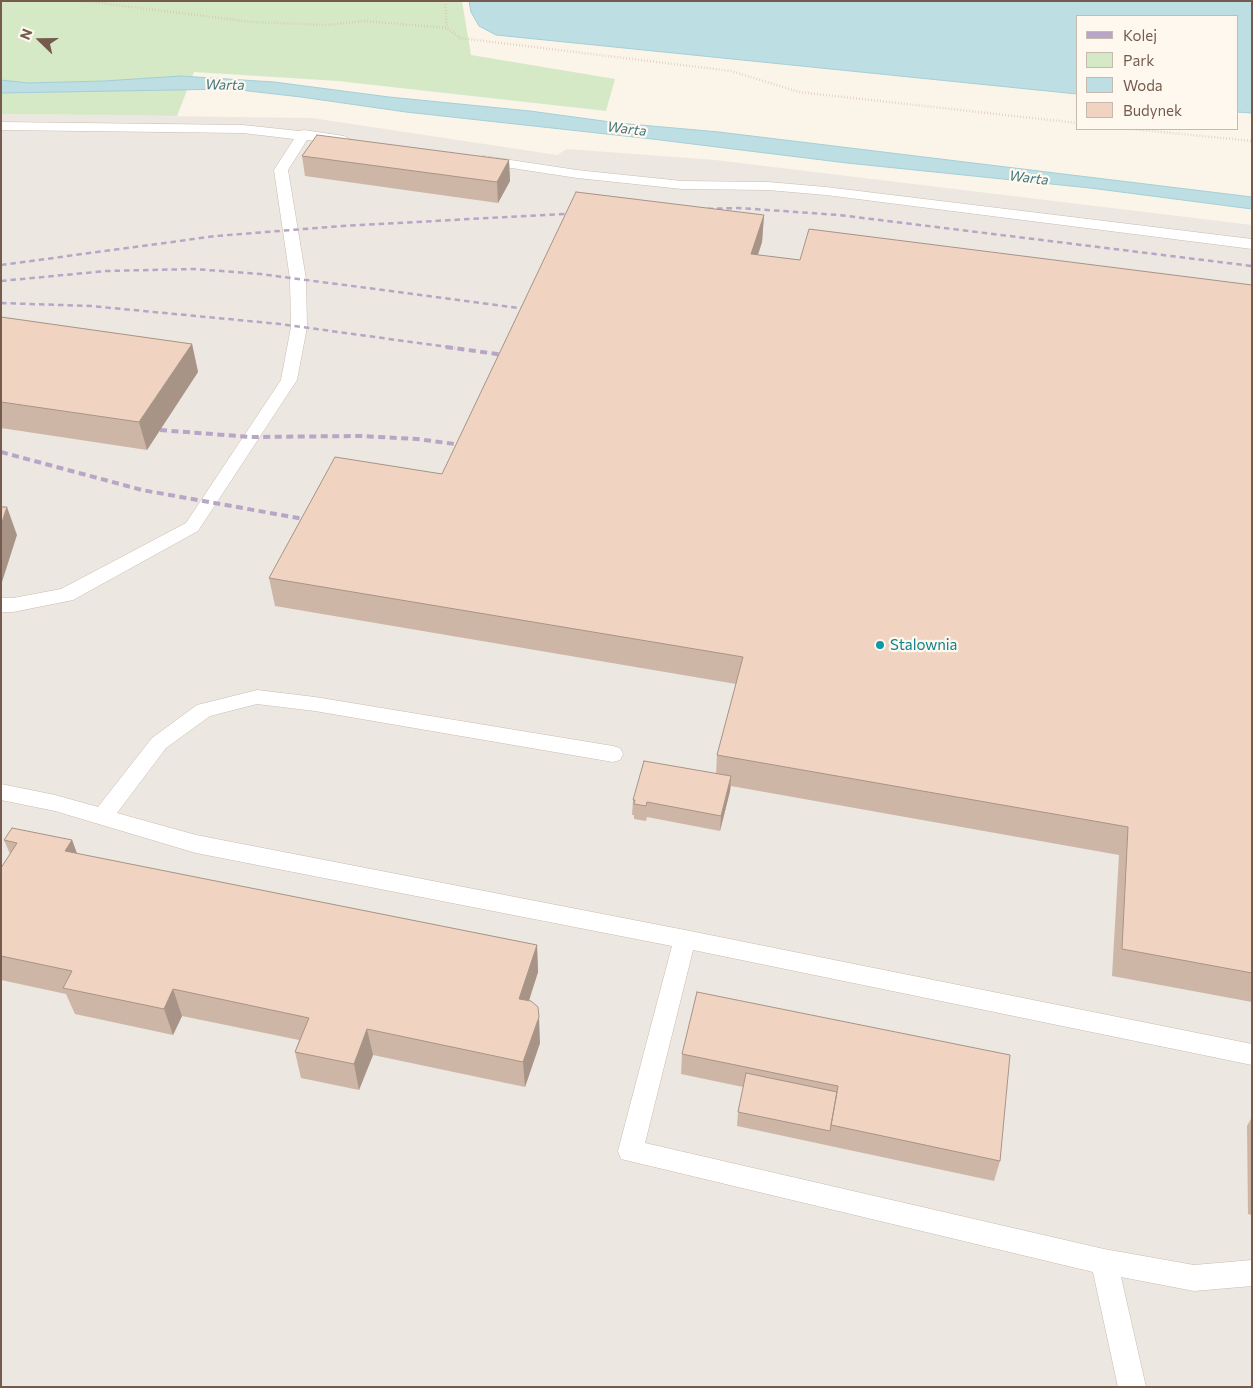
<!DOCTYPE html>
<style>
body{margin:0}
#map{position:relative;width:1253px;height:1388px;overflow:hidden;background:#fbf4e8;font-family:Commissioner,sans-serif}
canvas{display:block}
.frame{position:absolute;inset:0;border:2px solid #755b4d;pointer-events:none}
.legend{position:absolute;left:1076px;top:15px;width:162px;height:115px;box-sizing:border-box;background:#fef8ef;border:1px solid #c7b9ae;margin:0;padding:6px 9px;list-style:none;font-size:15px;color:#755b4d}
.legend li{display:flex;align-items:center;gap:10px;height:25px}
.legend b{width:25px;border:1px solid #c7b9ae}
.north{position:absolute;left:15px;top:15px;width:50px;height:50px;-webkit-text-stroke:4px #fef8ef;paint-order:stroke;rotate:292deg;font-size:14px;font-weight:700;line-height:20px;text-align:center;color:#755b4d}
.north::after{content:'';display:block;margin:auto;width:18px;height:22px;background:#755b4d;clip-path:polygon(50% 0,100% 100%,50% 72%,0 100%)}
</style>
<div id="map">
<canvas width="1253" height="1388"></canvas>
<div class="frame"></div>
<ul class="legend">
<li><b style="height:6px;background:#b7a6c5"></b>Kolej</li>
<li><b style="height:14px;background:#d5e9c7"></b>Park</li>
<li><b style="height:14px;background:#bddfe4"></b>Woda</li>
<li><b style="height:14px;background:#f0d4c1"></b>Budynek</li>
</ul>
<div class="north">N</div>
</div>
<script>
const ctx = document.querySelector('canvas').getContext('2d');
ctx.lineJoin = 'round';
function fill(path, color) { ctx.fillStyle = color; ctx.fill(path, 'evenodd'); }
const poly = rows => new Path2D(rows.map(r => 'M' + r).join(''));
function strokePath(path, color, width, dash) { ctx.strokeStyle = color; ctx.lineWidth = width; ctx.lineCap = dash ? 'butt' : 'round'; ctx.setLineDash(dash || []); ctx.stroke(path); }
function write(font, color, halo, rows, align = 'center') {
  ctx.font = font + ' Commissioner,sans-serif'; ctx.lineWidth = 4.5; ctx.setLineDash([]); ctx.textBaseline = 'middle'; ctx.strokeStyle = halo; ctx.fillStyle = color; for (const [text, x, y, turn = 0] of rows) {
    ctx.save(); ctx.translate(x, y); ctx.rotate((+turn || 0) * Math.PI / 180); ctx.textAlign = isNaN(turn) ? turn : align; if (halo) ctx.strokeText(text, 0, 0); ctx.fillText(text, 0, 0); ctx.restore();
  }
}
const industrial = poly([
 [1,114,312,118,557,155,567,149,715,160,1252,225,1252,1387,1,1387]
]);
const green = poly([
 [1,1,462,1,471,55,615,79,606,111,338,81,194,72,177,116,1,114]
]);
const water = poly([
 [469,1,1252,1,1252,113,1237,112,1237,16,1077,16,1077,94,496,35,479,26,471,12,469,1],
 [181,76,274,82,389,97,530,111,618,123,719,132,1252,197,1252,209,1090,188,847,163,652,139,406,112,301,97,231,89,1,93,1,80,28,83,104,81,181,76]
]);
const path = poly([
 [84,1,252,22,327,25,365,21,447,28,460,38,731,71,799,92,1077,123],
 [445,1,447,28],
 [1131,129,1252,141]
]);
const service = poly([
 [1,122,243,125,299,131,304,130,344,136,351,140,344,144,307,140,288,170,306,279,307,327,297,380,198,531,73,600,13,612,1,612,1,598,13,598,61,589,186,523,281,380,291,327,290,279,274,170,294,139,243,133,1,130,1,122],
 [484,156,577,170,682,181,768,182,826,187,1252,239,1252,249,826,195,768,190,682,189,577,178,479,163,477,160,479,157,484,156],
 [257,690,315,697,613,746,620,748,623,754,620,760,613,762,315,711,257,704,210,716,166,748,117,813,196,835,685,930,1252,1044,1252,1065,693,950,645,1143,1104,1249,1194,1265,1252,1260,1252,1286,1194,1291,1121,1277,1146,1387,1118,1387,1093,1272,621,1159,618,1151,672,946,196,853,55,811,1,800,1,784,55,795,98,807,152,738,197,705,257,690]
]);
const railFar1 = poly([
 [698,209,739,208,839,215,1252,266],
 [1,265,216,236,342,226,581,213],
 [1,281,106,271,194,269,261,274,534,310],
 [1,303,91,306,280,324,455,348]
]);
const rail = poly([
 [446,347,512,356],
 [160,430,251,437,362,436,417,439,470,446],
 [1,452,142,490,315,521]
]);
const wall = poly([
 [302,156,509,160,510,181,498,203,305,176],
 [764,215,762,242,758,255,800,260,1252,285,1252,1002,1112,976,1119,855,731,786,730,791,720,831,647,817,646,821,634,819,634,815,632,815,633,800,716,774,717,755,736,684,275,606,269,578,442,474],
 [1,317,192,344,198,372,147,450,1,428],
 [4,840,72,840,77,854,537,945,538,972,529,1001,540,1043,525,1087,373,1055,359,1090,301,1078,295,1052,299,1040,182,1016,173,1035,75,1014,66,994,1,980,1,868,10,854],
 [697,992,1000,1161,994,1181,737,1126,738,1112,743,1087,681,1074,682,1054],
 [1252,1117,1252,1215,1248,1214,1247,1126]
]);
const shadedWall = poly([
 [509,160,510,181,498,203,497,182],
 [764,215,762,242,749,281,751,254],
 [192,344,198,372,147,450,139,422],
 [7,507,17,535,2,582,1,525],
 [731,776,730,791,720,831,721,816],
 [72,840,82,867,65,851],
 [537,945,538,972,521,1025,519,999],
 [173,989,182,1016,173,1035,164,1009],
 [539,1017,540,1043,525,1087,523,1062],
 [367,1029,373,1055,359,1090,354,1064]
]);
const building = poly([
 [317,135,509,160,497,182,302,156,317,135],
 [576,192,764,215,751,254,800,260,809,229,1252,285,1252,973,1122,949,1128,827,717,755,743,657,269,578,335,457,442,474,576,192],
 [1,317,192,344,139,422,1,402,1,317],
 [1,507,7,507,1,525,1,507],
 [644,761,731,776,721,816,647,802,646,806,634,804,635,800,633,800,644,761],
 [12,828,72,840,65,851,537,945,519,999,531,1001,538,1007,539,1017,523,1062,367,1029,354,1064,295,1052,309,1018,173,989,164,1009,63,988,72,971,1,956,1,868,17,843,4,840,12,828],
 [697,992,1010,1055,1000,1161,831,1125,838,1086,682,1054,697,992],
 [746,1073,837,1092,830,1131,738,1112,746,1073]
]);
const markers = [
 [880,645,5,"#0f9aa8"]
];
const farWaternames = [
 ["Warta",225,85,1],
 ["Warta",627,129,7],
 ["Warta",1029,178,7]
];
const cultureNames = [
 ["Stalownia",890,645]
];
fill(industrial, '#ece7e1');
fill(green, '#d5e9c7');
fill(water, '#bddfe4');
strokePath(water, '#a4ced6', 1);
strokePath(service, '#cdbcaf', 1);
strokePath(path, '#d5b7a4', 2.5, [0.5, 2.5]);
fill(service, '#fff');
strokePath(railFar1, '#b7a6c5', 2.5, [5.5, 4]);
strokePath(rail, '#b7a6c5', 4, [7, 4.5]);
fill(wall, '#ceb6a6');
fill(shadedWall, '#a89487');
fill(building, '#f0d4c1');
strokePath(building, '#a89487', 1);
for (const [x, y, r, color] of markers) { const dot = new Path2D(); dot.arc(x, y, r, 0, 2 * Math.PI); ctx.fillStyle = color; ctx.fill(dot); strokePath(dot, '#fef8ef', 2); }
write('italic 14px', '#44767f', '#fef8ef', farWaternames);
write('15px', '#0d838f', '#fef8ef', cultureNames, 'left');
</script>
